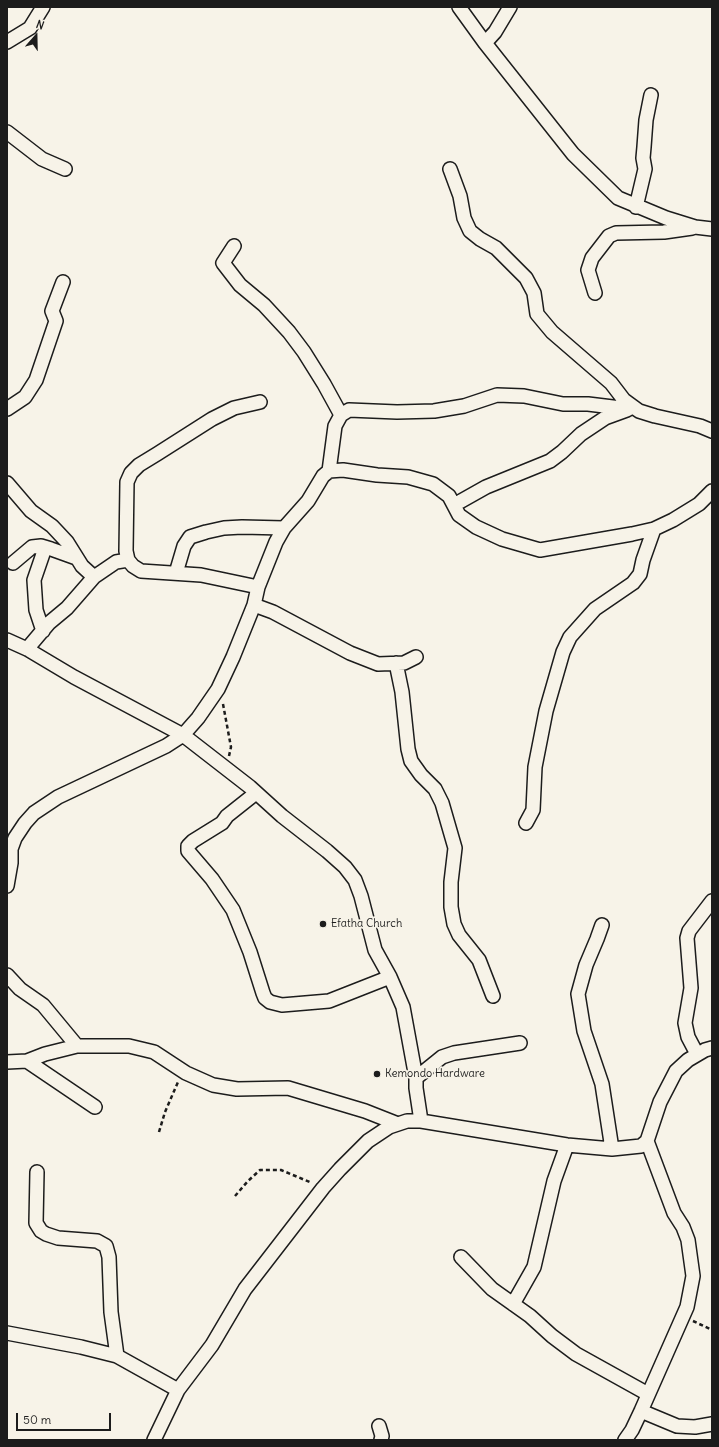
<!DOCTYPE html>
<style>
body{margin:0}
#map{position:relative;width:719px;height:1447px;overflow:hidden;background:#f7f3e8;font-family:Delius,sans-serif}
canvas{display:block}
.frame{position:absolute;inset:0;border:8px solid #1c1c1c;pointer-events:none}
.north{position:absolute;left:16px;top:16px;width:40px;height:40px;-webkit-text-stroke:3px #f7f3e8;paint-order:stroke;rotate:20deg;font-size:11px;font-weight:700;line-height:16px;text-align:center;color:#1c1c1c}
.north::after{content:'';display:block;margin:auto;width:14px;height:18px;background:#1c1c1c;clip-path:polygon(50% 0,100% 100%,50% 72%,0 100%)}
.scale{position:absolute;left:16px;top:1413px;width:95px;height:18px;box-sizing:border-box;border:2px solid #1c1c1c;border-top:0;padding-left:5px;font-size:12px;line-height:14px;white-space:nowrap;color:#1c1c1c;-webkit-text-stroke:3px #f7f3e8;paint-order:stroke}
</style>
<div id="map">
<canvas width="719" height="1447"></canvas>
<div class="frame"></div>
<div class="north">N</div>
<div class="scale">50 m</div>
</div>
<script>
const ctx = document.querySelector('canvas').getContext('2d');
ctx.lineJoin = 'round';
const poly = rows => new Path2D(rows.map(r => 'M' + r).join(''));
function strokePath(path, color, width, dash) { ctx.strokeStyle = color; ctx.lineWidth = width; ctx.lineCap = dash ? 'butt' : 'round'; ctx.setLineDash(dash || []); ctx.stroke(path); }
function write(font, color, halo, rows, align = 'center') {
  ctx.font = font + ' Delius,sans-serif'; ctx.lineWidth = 3.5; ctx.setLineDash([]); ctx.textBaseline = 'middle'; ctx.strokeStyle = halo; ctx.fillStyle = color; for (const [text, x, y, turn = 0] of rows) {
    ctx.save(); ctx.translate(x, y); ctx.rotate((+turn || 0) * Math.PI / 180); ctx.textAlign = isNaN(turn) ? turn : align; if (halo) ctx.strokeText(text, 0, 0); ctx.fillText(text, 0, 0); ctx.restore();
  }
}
const path = poly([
 [223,704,231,747,229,756],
 [159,1132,165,1112,178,1082],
 [235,1196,248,1181,260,1170,281,1170,312,1183],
 [693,1321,712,1330]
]);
const street = poly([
 [459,7,485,43,573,154,618,198,666,218,695,227,712,229],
 [7,42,30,28,43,7],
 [485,43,495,32,510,7],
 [7,132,42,159,65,169],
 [450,169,460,196,464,218,470,231,480,239,496,248,526,278,534,293,537,314,552,332,611,383,624,400,639,411,655,416,700,426,712,431],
 [636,207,645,169,643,158,644,147,646,120,651,95],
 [234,246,223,263,240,285,264,305,289,332,304,352,324,384,341,415],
 [595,293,588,270,592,258,609,236,616,233,664,232,692,228],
 [7,409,25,397,36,380,56,321,52,311,63,282],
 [329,471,335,426,341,415,349,410,397,412,434,411,464,406,497,395,524,396,563,404,588,404,629,409],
 [7,483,31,511,52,526,67,542,82,566,94,577],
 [454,505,486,487,550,461,562,452,581,434,605,418,627,410],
 [13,563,32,547,41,546,51,549,76,558],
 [176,573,184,546,190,537,206,532,224,528,242,527,284,528],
 [258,587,201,575,141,571,133,566,128,560,126,551,127,482,131,473,139,465,157,454,212,419,234,408,260,402],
 [254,605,273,612,350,653,378,664,404,663,416,657],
 [43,631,36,610,34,580,45,548],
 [7,640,27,649,74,677,183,735,250,787,282,816,327,851,345,867,355,880,361,896,375,950,390,977,403,1007,416,1078,416,1088,421,1121],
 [27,649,49,623,67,608,94,577,116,562,128,560],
 [396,663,402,692,408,749,411,761,421,775,435,789,442,803,455,848,451,882,451,907,454,924,459,935,479,960,493,996],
 [256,793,227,816,222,823,193,841,188,846,188,851,212,879,233,910,250,952,263,993,265,998,270,1002,282,1005,329,1001,390,977],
 [526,823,533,810,535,767,546,711,563,652,570,637,595,609,633,583,640,574,643,560,654,529],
 [7,886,11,863,11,849,15,838,25,823,34,813,58,797,166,746,183,735,198,718,218,689,233,657,254,605,258,587,276,542,284,528,308,501,323,476,329,471,343,470,377,475,408,477,433,484,449,496,459,515,476,527,502,539,540,550,632,534,654,529,673,520,699,504,712,491],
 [602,925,597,939,586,965,578,994,584,1031,602,1084,612,1149],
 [7,975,20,989,43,1005,77,1046],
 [697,1054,688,1037,685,1023,691,988,687,938,689,931,712,901],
 [27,1061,95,1107],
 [7,1062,27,1061,45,1054,77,1046,129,1046,154,1052,186,1073,213,1085,237,1089,288,1088,365,1111,398,1124],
 [416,1078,442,1057,454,1053,520,1043],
 [37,1172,36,1223,41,1231,46,1234,58,1238,97,1241,106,1246,109,1257,111,1312,117,1356],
 [461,1257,492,1289,530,1316,552,1336,576,1354,648,1394],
 [513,1304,534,1267,554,1181,567,1145],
 [7,1333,81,1347,117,1356,178,1390],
 [641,1411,677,1426,695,1427,712,1424],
 [379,1426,382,1436,381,1440],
 [154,1440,178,1390,212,1345,245,1289,323,1188,340,1169,368,1141,389,1127,407,1121,421,1121,567,1145,612,1149,641,1146,647,1141,660,1102,676,1071,688,1060,705,1050,712,1048],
 [625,1440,632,1430,641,1411,687,1307,693,1276,688,1240,683,1227,674,1213,647,1141]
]);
const markers = [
 [323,924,4,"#1c1c1c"],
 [377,1074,4,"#1c1c1c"]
];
const poiNames = [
 ["Efatha Church",331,924],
 ["Kemondo Hardware",385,1074]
];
strokePath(street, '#1c1c1c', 16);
strokePath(path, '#1c1c1c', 2.5, [4, 3]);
strokePath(street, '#f7f3e8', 13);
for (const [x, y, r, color] of markers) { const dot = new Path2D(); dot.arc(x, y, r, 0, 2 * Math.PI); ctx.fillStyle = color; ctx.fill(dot); strokePath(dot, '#f7f3e8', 1.5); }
write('11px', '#1c1c1c', '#f7f3e8', poiNames, 'left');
</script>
